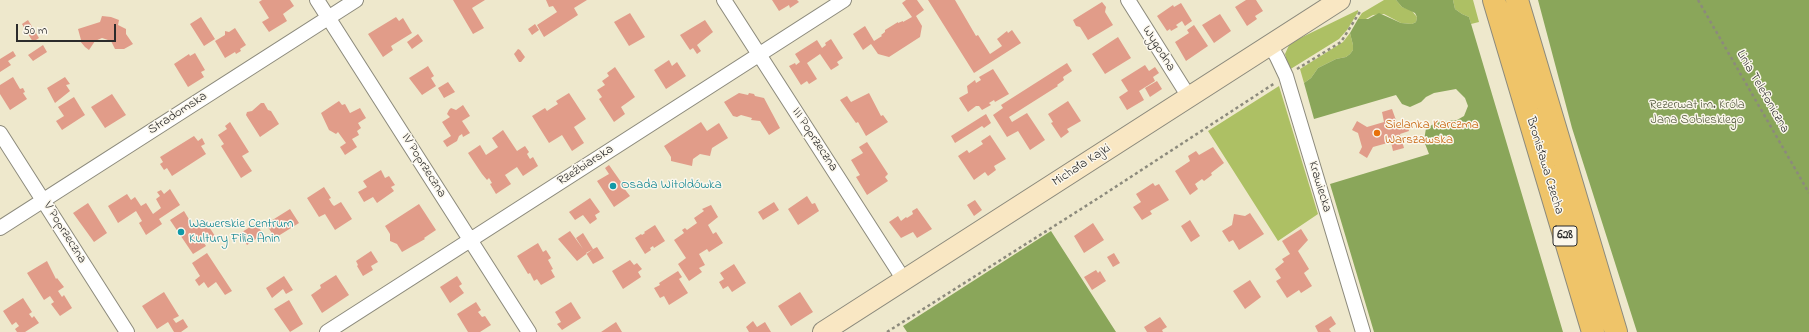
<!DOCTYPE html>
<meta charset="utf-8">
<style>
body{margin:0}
#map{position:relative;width:1809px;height:332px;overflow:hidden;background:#eee8cc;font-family:"Indie Flower",sans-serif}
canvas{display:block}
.scale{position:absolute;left:16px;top:24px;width:100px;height:18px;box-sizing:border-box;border:2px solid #2b2b2b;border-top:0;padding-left:5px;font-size:12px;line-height:14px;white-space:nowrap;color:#2b2b2b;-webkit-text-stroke:3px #fbf7ec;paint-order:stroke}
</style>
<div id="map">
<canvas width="1809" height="332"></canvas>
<div class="scale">50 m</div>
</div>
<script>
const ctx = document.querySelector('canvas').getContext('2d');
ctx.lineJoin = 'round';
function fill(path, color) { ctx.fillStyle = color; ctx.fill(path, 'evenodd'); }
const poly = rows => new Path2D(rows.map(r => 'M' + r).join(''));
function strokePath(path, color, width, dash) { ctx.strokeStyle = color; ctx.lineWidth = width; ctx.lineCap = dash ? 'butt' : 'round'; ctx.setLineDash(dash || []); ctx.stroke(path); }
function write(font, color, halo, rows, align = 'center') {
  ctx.font = font + ' "Indie Flower",sans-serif'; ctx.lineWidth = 3; ctx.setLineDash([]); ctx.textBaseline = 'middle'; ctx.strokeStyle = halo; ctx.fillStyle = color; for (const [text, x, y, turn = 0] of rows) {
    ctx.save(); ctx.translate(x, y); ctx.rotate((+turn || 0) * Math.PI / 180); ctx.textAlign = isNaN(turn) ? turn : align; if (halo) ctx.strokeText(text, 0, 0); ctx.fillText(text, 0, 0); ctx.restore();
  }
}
const green = poly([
 [1384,0,1396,0,1402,7,1411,10,1417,17,1416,22,1412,24,1401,23,1384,14,1373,15,1364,20,1358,19,1362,13],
 [1453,0,1473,0,1479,22,1471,24,1469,17,1462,14,1455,9],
 [1358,10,1358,12,1347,30,1339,39,1289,70,1285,54,1290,43],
 [1350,33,1353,45,1353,50,1350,54,1346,57,1336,59,1318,68,1311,78,1304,83,1300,69,1343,42],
 [1279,86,1318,214,1278,241,1208,131]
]);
const forest = poly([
 [1396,0,1453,0,1455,9,1462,14,1469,17,1563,332,1374,332,1330,184,1429,154,1424,141,1426,128,1438,122,1457,120,1464,116,1468,106,1465,98,1456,89,1434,93,1426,97,1421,102,1410,107,1402,104,1396,95,1314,119,1304,83,1311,78,1318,68,1336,59,1346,57,1350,54,1353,50,1353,45,1350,33,1358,19,1368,19,1379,13,1401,23,1412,24,1416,22,1417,17,1415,13,1402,7],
 [1538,0,1809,0,1809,332,1637,332,1572,128],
 [1051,231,1116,332,907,332,903,326]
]);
const building = poly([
 [262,0,290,0,294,6,283,14,287,21,269,32,262,22,269,18,259,2],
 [453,0,485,0,472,8,484,28,473,34],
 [546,0,587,0,574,8,578,15,544,37,537,25,557,12,553,6,549,7],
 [772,0,797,0,799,2,790,8,789,5,779,11],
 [906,0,917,0,924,10,916,16,922,26,920,37,889,57,878,54,871,44,863,50,853,34,865,26,874,41,882,36,881,35,885,32,885,30,898,22,898,23,903,21,903,22,912,17,902,3],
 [928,0,955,0,976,36,978,35,990,54,1002,46,997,39,1007,31,1008,33,1012,30,1021,43,974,73],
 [1246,0,1256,0,1263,11,1255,16,1257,19,1247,26,1235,7],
 [1102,2,1106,7,1105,12,1113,25,1088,40,1080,27,1076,26,1073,20],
 [1181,3,1192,21,1185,26,1182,21,1176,25,1178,27,1171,31,1170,29,1167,31,1157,16,1173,5,1174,7],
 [630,13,645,37,629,46,614,22],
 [1220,14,1231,31,1214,43,1202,25],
 [102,16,111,17,119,20,118,25,126,29,126,34,133,44,124,49,115,49,111,41,102,38,95,41,89,50,85,47,80,41,81,40,78,29,100,22],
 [201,17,215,39,204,46,190,24],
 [396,17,399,21,403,18,412,33,391,46,393,50,383,57,368,34],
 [28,20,39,38,33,42,22,24],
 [705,20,713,32,697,45,701,51,697,54,693,48,690,50,680,35],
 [535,24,539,30,532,35,528,29],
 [1194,25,1208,46,1186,61,1175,42,1189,33,1187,30],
 [235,28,246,45,240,49,241,51,236,54,235,52,225,58,215,41,225,35,225,31,229,32],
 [418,34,423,41,412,49,407,42],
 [1118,37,1131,58,1105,74,1092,54],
 [831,39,843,58,837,62,839,65,831,70,820,54,807,63,817,79,809,84,807,81,801,85,789,66,795,63,796,65,800,62,795,54,817,40,822,48,826,45,825,43],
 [43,45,47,52,33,61,28,55],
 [518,49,520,50,525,57,521,62,519,62,514,54],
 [13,51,16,56,8,61,11,65,0,72,0,59],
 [195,53,205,70,201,72,204,77,188,87,174,64,189,54,190,56],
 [669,60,672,66,677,62,686,76,666,89,654,70],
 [1067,63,1072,71,1063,77,1064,80,1057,85,1058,86,1009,117,1012,122,1027,113,1045,140,1030,150,1018,131,1007,137,993,115,1003,108,1001,105],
 [1145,65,1149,71,1155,67,1159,73,1153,77,1155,81,1139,91,1144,100,1127,110,1119,97,1128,91,1121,80],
 [428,66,434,76,431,78,436,86,422,95,409,78],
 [615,67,635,97,621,107,625,114,614,122,599,99,602,97,597,90,605,85,602,81,609,76,607,73],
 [993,69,1009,94,995,102,994,100,989,103,991,105,982,110,979,106,976,106,968,112,959,98,968,93,967,86,975,80,976,83,981,80,979,77],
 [13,77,20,89,23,88,25,92,23,93,27,99,10,110,0,94,0,85],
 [65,77,70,84,66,85,70,91,55,103,47,88],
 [1157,81,1162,89,1150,97,1145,88],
 [448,82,455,92,444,98,438,88],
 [569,93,586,119,574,127,584,143,572,151,562,135,549,143,532,116,545,108,547,111,553,107,558,104,556,101],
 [739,93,748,95,749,93,754,94,755,96,764,98,780,128,769,135,760,121,751,120,752,118,741,115,737,117,733,116,724,102],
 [869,93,881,116,883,115,888,122,866,136,858,122,856,123,840,100,847,96,851,102],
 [112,94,126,115,105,128,91,107],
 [74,97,85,115,62,130,56,121,64,116,58,107],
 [339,101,342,105,345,104,350,113,360,108,366,118,358,123,361,128,357,131,359,135,352,139,357,147,345,155,340,147,346,143,338,132,336,134,329,130,321,113],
 [1068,101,1081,121,1067,129,1069,132,1061,138,1051,123,1053,122,1048,114],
 [261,103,264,103,268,110,271,111,279,124,260,137,246,115,247,112,252,111],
 [463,105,470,116,462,121,470,133,463,137,462,134,459,136,457,141,447,147,443,141,451,136,442,122,450,117,447,114,449,110,451,108,456,110],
 [1392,109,1397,123,1406,121,1409,131,1400,134,1404,148,1393,151,1391,142,1373,147,1367,158,1359,153,1362,147,1358,133,1352,130,1357,121,1367,127,1384,122,1382,112],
 [986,114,991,123,984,128,982,126,955,143,951,136],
 [230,122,249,152,242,156,252,171,241,178,221,146,224,144,218,135,227,129,225,126],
 [701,122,707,131,719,123,728,138,712,148,710,156,700,154,693,159,692,166,671,161,671,157,664,146],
 [503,130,517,151,525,146,529,152,527,154,530,159,533,157,538,166,523,176,517,167,505,175,511,184,496,194,490,184,492,183,489,178,487,180,482,174,468,153,480,145,486,155,498,147,492,138],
 [990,135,1006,159,994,166,996,170,988,176,985,172,974,180,958,156,967,150,969,153,983,144,981,141],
 [194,136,198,141,202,138,205,144,201,146,206,154,172,176,167,168,164,170,160,164,163,162,160,157],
 [867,142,888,174,885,177,888,181,867,195,856,177,860,175,851,160,863,153,859,147],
 [1213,147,1224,163,1211,173,1212,175,1204,181,1202,179,1195,184,1198,189,1190,195,1175,171,1190,161,1188,156,1196,151,1199,155],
 [609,165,621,182,624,180,626,185,623,187,630,196,614,207,597,181,609,174,605,168],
 [381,170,385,178,389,176,395,185,391,187,394,191,377,203,373,197,364,202,358,192,367,187,363,181],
 [1153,183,1155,186,1159,184,1169,200,1150,211,1152,214,1142,220,1133,207,1141,202,1136,194],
 [324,187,331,198,329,199,332,204,334,206,341,202,352,219,335,230,325,214,319,217,307,198],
 [170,189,180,205,159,219,162,224,146,235,139,223,142,221,136,211,118,223,108,206,127,194,131,200,135,197,141,206,146,203,153,214,161,208,156,199,160,196,157,192,161,190,164,194],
 [807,196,812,204,815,203,819,211,798,225,788,209],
 [590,198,600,212,595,215,597,219,590,224,583,215,575,220,569,212],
 [975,200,982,210,974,216,967,205],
 [774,202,779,210,763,220,758,212],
 [88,203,107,233,94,242,73,213],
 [419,204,436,230,424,238,425,239,402,252,397,244,390,241,390,234,385,226],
 [711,205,718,217,708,225,713,234,716,232,723,243,709,252,707,249,699,254,705,265,699,268,702,272,689,281,678,264,686,258,674,240,684,233,682,230,685,228,687,230,697,223,694,218,704,211,702,209],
 [917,208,932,229,917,238,913,232,901,238,889,222,898,216,901,221,906,217,907,218,913,214,912,211],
 [290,209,299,223,275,238,266,224],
 [184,211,193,226,204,219,215,236,204,243,206,246,193,254,170,220],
 [1250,213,1264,234,1239,250,1233,240,1229,242,1222,231,1232,225,1234,214,1245,216],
 [1190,220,1200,236,1191,242,1181,226],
 [256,223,263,234,247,245,239,234],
 [1093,223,1104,240,1084,253,1074,236],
 [655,225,665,241,654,248,653,246,650,248,651,250,645,254,635,238,641,234,642,235,645,233,644,232],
 [1301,229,1308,240,1298,251,1309,269,1304,273,1312,286,1301,293,1299,290,1287,298,1276,281,1281,278,1275,269,1284,262,1282,259,1290,254,1282,241],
 [570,231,583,249,576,238,583,233,593,249,577,261,558,239],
 [538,243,543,252,546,250,551,258,548,260,553,269,551,270,555,277,541,285,537,279,534,281,530,273,528,274,517,256],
 [597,247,604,258,593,264,586,253],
 [371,251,378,262,371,266,373,270,363,276,357,266,358,265,356,261],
 [207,253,232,291,225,295,216,282,208,288,204,282,199,286,195,280,200,276,192,263],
 [1114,253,1120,263,1113,267,1107,257],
 [630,260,634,265,637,263,642,269,638,272,641,277,623,289,612,271],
 [47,261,56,279,57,278,64,287,58,291,62,297,64,295,72,308,60,316,51,304,54,302,50,296,44,300,27,273],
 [734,264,746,283,732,292,728,286,723,289,719,282,724,279,720,273],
 [1096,270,1098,273,1100,271,1106,281,1092,290,1084,277],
 [678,271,682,277,679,279,688,293,669,305,664,296,660,298,654,288,660,285,659,283],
 [336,275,349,295,322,313,311,295,321,288,320,285],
 [284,276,293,290,286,294,283,289,272,298,266,288],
 [457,276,462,284,459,286,464,293,450,303,440,287],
 [1250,280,1261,297,1245,309,1233,291],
 [164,292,179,316,173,319,176,323,183,319,188,327,181,332,174,332,168,322,157,329,142,306],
 [800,292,813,312,791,326,778,306],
 [23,298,32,312,29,314,32,318,34,316,39,323,25,332,17,332,15,329,19,326,16,322,12,325,3,311],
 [289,300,303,324,290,332,274,309],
 [476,302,481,310,478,312,482,317,485,316,491,325,480,332,468,332,457,314],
 [571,302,581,318,562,330,557,324,561,322,555,312],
 [1331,316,1336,324,1329,329,1331,332,1318,332,1315,326],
 [1160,317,1167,327,1162,330,1163,332,1147,332,1144,327],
 [753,321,757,327,765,322,771,332,749,332,746,327],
 [616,322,622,332,601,332]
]);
const path = poly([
 [1698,0,1809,193],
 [1297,69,1341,42,1361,10],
 [887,332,1100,197,1275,83]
]);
const street = poly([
 [317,0,529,332],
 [724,0,904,280],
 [1128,0,1189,97],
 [1270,45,1277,57,1286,76,1363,332],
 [0,133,127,332],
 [0,228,356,0],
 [327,332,844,0]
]);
const secondary = poly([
 [823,332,1340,0]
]);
const primary = poly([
 [1494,0,1593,332],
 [1517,0,1616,332]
]);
const markers = [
 [1377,133,4,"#e8710a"],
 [613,186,4,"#0f9aa8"],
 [181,232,4,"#0f9aa8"]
];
const shields = [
 [1565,236,24]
];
const shieldNames = [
 ["628",1565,236]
];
const streetNames = [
 ["Wygodna",1158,49,58],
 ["Linia Telefoniczna",1762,92,60],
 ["Stradomska",178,114,-33],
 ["III Poprzeczna",814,140,57],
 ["IV Poprzeczna",423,166,58],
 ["Rzeźbiarska",586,166,-33],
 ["Michała Kajki",1082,166,-33],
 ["Bronisława Czecha",1544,166,73],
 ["Krawiecka",1319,187,73],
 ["V Poprzeczna",64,233,58]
];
const parkNames = [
 ["Rezerwat im. Króla",1697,106],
 ["Jana Sobieskiego",1697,121]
];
const foodNames = [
 ["Sielanka Karczma",1385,126],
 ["Warszawska",1385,141]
];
const cultureNames = [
 ["Osada Witoldówka",621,186],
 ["Wawerskie Centrum",189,225],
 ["Kultury Filia Anin",189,240]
];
fill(green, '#adc064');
fill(forest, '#8aa65a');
fill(building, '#e19c89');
strokePath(street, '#8c8a7c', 16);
strokePath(secondary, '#8c8a7c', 22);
strokePath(primary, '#8c8a7c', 24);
strokePath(path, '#8c8a7c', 2.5, [3, 3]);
strokePath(street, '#fff', 14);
strokePath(secondary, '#f9e7c3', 20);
strokePath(primary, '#efc469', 22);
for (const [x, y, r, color] of markers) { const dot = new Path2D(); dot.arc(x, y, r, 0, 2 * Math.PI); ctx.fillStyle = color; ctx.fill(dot); strokePath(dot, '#fbf7ec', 1.5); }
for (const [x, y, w] of shields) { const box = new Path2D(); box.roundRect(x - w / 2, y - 10, w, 20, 3); ctx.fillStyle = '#fbf7ec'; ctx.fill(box); strokePath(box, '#2b2b2b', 1); }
write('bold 12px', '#2b2b2b', null, shieldNames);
write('13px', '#2b2b2b', '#fbf7ec', streetNames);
write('13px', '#52583c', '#fbf7ec', parkNames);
write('13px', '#c56008', '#fbf7ec', foodNames, 'left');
write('13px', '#0d838f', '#fbf7ec', cultureNames, 'left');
</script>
